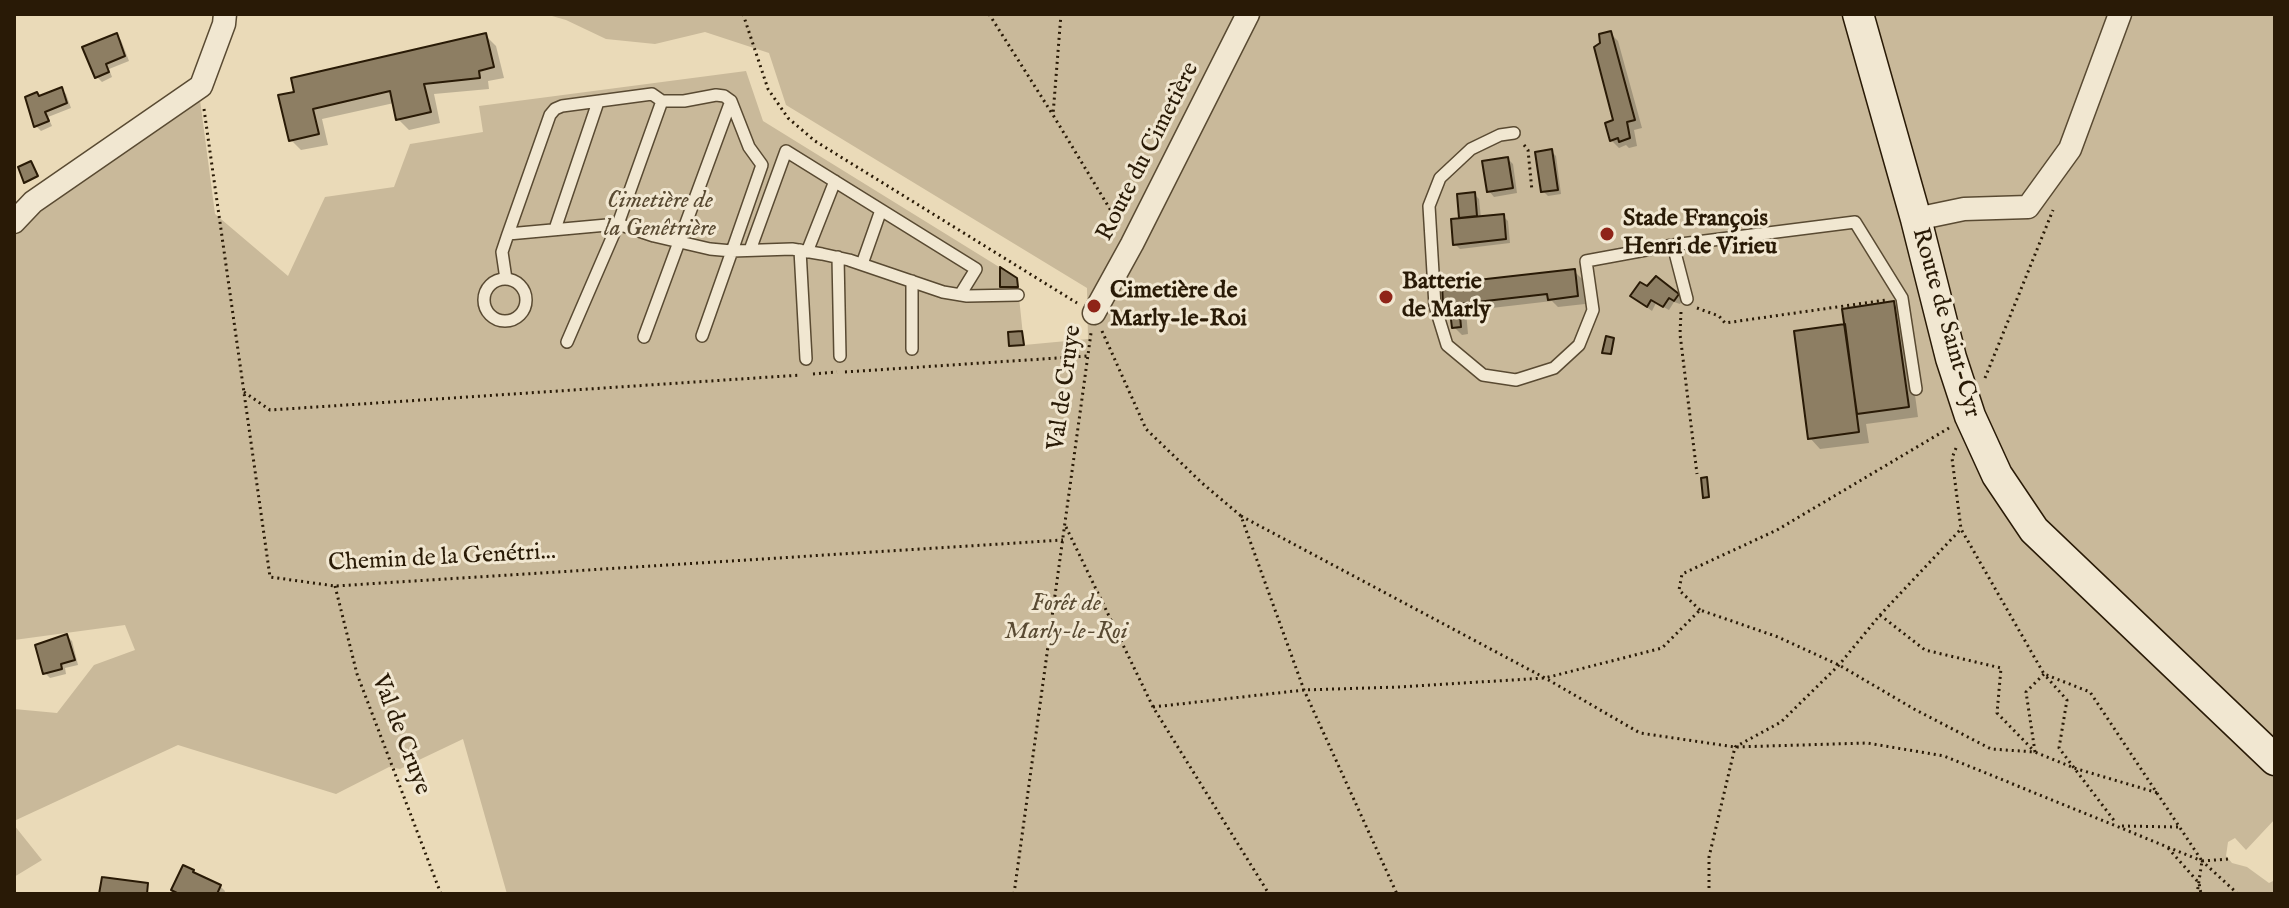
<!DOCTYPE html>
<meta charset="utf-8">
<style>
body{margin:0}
#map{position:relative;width:2289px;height:908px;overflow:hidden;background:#eadab8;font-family:"IM FELL English",serif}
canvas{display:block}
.frame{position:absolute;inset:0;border:16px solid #291a06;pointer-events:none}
</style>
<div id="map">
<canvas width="2289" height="908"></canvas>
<div class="frame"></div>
</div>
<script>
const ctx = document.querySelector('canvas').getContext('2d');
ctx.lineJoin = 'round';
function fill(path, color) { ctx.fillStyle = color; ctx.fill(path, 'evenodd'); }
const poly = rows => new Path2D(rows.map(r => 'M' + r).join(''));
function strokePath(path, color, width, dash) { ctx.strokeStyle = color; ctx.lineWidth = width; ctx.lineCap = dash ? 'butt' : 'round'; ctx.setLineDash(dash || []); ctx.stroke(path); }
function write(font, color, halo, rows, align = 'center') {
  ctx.font = font + ' "IM FELL English",serif'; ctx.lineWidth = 6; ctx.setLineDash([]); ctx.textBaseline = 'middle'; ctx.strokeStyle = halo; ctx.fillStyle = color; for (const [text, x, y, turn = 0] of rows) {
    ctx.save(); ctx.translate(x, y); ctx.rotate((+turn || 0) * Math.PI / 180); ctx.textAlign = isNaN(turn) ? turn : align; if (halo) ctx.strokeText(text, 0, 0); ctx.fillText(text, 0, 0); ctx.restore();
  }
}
const green = poly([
 [545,14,2275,14,2275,819,2246,850,2235,838,2228,842,2226,856,2232,863,2247,867,2269,883,2275,880,2275,894,507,894,463,739,400,769,389,767,336,794,178,745,14,821,14,709,57,713,94,665,135,650,125,625,14,640,14,236,39,209,200,100,215,214,288,276,325,197,394,187,410,144,483,132,479,106,746,71,763,121,1017,278,1024,345,1088,339,1087,288,786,105,769,53,705,32,655,44,606,39,566,20],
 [14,825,42,860,14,877]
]);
const shadow = poly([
 [1610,33,1618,41,1642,128,1634,130,1637,146,1629,148,1626,145,1619,148,1611,140,1615,122],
 [116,35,121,40,129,61,109,69,112,77,102,82,97,77],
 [486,36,496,46,504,78,488,81,489,89,434,94,440,123,409,130,398,119,394,103,322,119,328,145,301,150,291,140,281,97],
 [61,89,66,94,71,108,48,117,52,126,41,131,36,126,40,97],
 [1551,151,1556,156,1561,194,1548,196,1543,191],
 [1508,159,1513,164,1517,193,1494,197,1489,191],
 [1474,194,1479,199,1481,218,1503,216,1508,221,1510,243,1460,249,1455,244,1462,220,1459,196],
 [1574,271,1582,279,1585,304,1558,307,1552,301,1466,311,1468,334,1462,335,1454,327,1452,310,1445,303],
 [1678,295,1683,300,1680,304,1674,302,1669,310,1656,303,1652,311,1638,301],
 [1894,304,1904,314,1918,417,1866,424,1869,443,1820,449,1810,438,1847,326],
 [67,636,72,641,78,665,65,668,66,674,50,678,45,673],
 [193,871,198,877,220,886,225,891,224,894,178,894,174,890]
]);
const building = poly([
 [1611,31,1635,120,1627,122,1630,138,1619,142,1618,138,1610,141,1605,123,1613,120,1594,47,1600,43,1599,34,1611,31],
 [117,33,125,56,106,64,109,72,95,78,82,47,117,33],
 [486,33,494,67,479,71,480,78,424,84,431,112,396,120,390,91,313,109,319,134,289,141,278,95,294,92,291,78,486,33],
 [62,87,67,103,45,112,49,121,34,127,25,97,37,92,39,96,62,87],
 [1552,149,1558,190,1541,192,1535,152,1552,149],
 [1508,157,1513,188,1487,192,1482,161,1508,157],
 [31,161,38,176,24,183,18,167,31,161],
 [1475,192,1477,216,1459,218,1457,194,1475,192],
 [1504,214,1506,239,1453,245,1451,219,1504,214],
 [1000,267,1017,278,1018,287,1000,287,1000,267],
 [1575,269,1578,296,1548,300,1547,294,1459,304,1461,327,1452,328,1449,303,1443,304,1442,284,1575,269],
 [1656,276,1679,294,1674,301,1669,298,1663,307,1651,300,1647,307,1630,296,1640,282,1647,286,1656,276],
 [1894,301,1909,407,1857,414,1842,309,1894,301],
 [1845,324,1859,432,1808,439,1794,331,1845,324],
 [1022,331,1024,345,1009,346,1008,332,1022,331],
 [1606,336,1614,338,1611,354,1602,353,1606,336],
 [1707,477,1709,497,1703,498,1701,478,1707,477],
 [67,634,75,660,61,664,62,669,43,674,35,645,67,634],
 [183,865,194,870,193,872,221,885,217,894,179,894,171,890,183,865],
 [102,877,148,883,147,894,99,894,102,877]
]);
const path = poly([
 [743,14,768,89,788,118,815,141,1077,303],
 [989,14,1053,115],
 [1061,14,1053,115,1119,224],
 [204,109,270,577,335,586,1063,540],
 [1524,145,1528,150,1532,191],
 [1697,308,1719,316,1725,323,1886,300],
 [1681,312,1680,334,1697,474],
 [1102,331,1146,429,1202,483,1241,516,1304,690,1397,894],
 [845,372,1088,356],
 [813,374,837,372],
 [1985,378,2053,210],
 [244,392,270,410,801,375],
 [1956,448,1952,458,1961,529,2044,674,2090,692,2202,861,2197,894],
 [1241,516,1545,678,1640,733,1735,747,1867,743,1944,756,2202,861,2238,894],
 [1066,527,1153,707,1269,894],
 [335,586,357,674,441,894],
 [1700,610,1679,590,1682,574,1777,530,1949,428],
 [1880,615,1925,650,2001,668,1997,713,2035,752],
 [1153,707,1304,690,1398,687,1545,678,1662,648,1700,610,1778,637,1839,665,1914,709,1991,749,2035,752,2074,768,2158,793],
 [2035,752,2026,692,2044,674,2067,700,2059,748,2116,823],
 [2122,826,2179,827],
 [2168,848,2199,883,2201,894],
 [2202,861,2229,859],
 [1014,894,1091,333],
 [1709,894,1709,857,1735,747,1781,722,1839,665,1880,615,1961,529]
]);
const lane = poly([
 [1514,133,1500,135,1471,149,1440,178,1429,206,1435,306,1447,345,1483,375,1516,380,1554,368,1579,345,1593,310,1586,261,1673,245,1855,222,1902,298,1916,389],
 [555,229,598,102],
 [1673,245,1687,299],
 [750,250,786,151,976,269,960,295],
 [800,250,806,359],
 [807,252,835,181],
 [838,257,840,356],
 [862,264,881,210],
 [506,279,502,252,508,234],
 '484 300a21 21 0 1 1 42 0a21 21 0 1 1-42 0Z',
 [912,281,912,349],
 [702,336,732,251,762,165,749,147,731,101,724,96,716,95,684,101,662,101,652,94,562,106,555,109,550,115,508,234,618,224,654,236,710,249,732,251,792,249,822,254,849,260,943,292,967,296,1018,295],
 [644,337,731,101],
 [567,342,618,224,662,101]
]);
const street = poly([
 [1916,219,1964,209,2028,207,2070,149,2120,14],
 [14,222,33,202,201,86,224,24,225,14],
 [1094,313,1132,244,1248,14]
]);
const secondary = poly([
 [1858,14,1916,219,1951,358,1970,416,1997,475,2034,530,2275,760]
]);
const markers = [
 [1607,234,8,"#8f2418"],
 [1386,297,8,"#8f2418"],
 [1094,306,8,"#8f2418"]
];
const streetNames = [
 ["Route du Cimetière",1149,152,-63],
 ["Route de Saint-Cyr",1945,323,74],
 ["Val de Cruye",1066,388,-82],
 ["Chemin de la Genétri...",442,559,-3],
 ["Val de Cruye",400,735,69]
];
const parkNames = [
 ["Cimetière de",660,202],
 ["la Genêtrière",660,230],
 ["Forêt de",1066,605],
 ["Marly-le-Roi",1066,633]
];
const poiNames = [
 ["Stade François",1623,220],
 ["Henri de Virieu",1623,248],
 ["Batterie",1402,283],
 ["de Marly",1402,311],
 ["Cimetière de",1110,292],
 ["Marly-le-Roi",1110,320]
];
fill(green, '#c9b99a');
fill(shadow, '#0003');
fill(building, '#8d7e63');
strokePath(building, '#291a06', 2);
strokePath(lane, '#594a32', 14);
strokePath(street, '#594a32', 25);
strokePath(secondary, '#291a06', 33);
strokePath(path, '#291a06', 3, [2, 4]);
strokePath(lane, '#f1e7d1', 11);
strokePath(street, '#f1e7d1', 22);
strokePath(secondary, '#f1e7d1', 30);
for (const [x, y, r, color] of markers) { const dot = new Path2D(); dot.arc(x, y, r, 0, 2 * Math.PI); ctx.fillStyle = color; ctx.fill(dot); strokePath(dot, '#f1e7d1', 3); }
write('24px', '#291a06', '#f1e7d1', streetNames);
write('italic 24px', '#594a32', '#f1e7d1', parkNames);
write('bold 24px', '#291a06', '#f1e7d1', poiNames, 'left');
</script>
